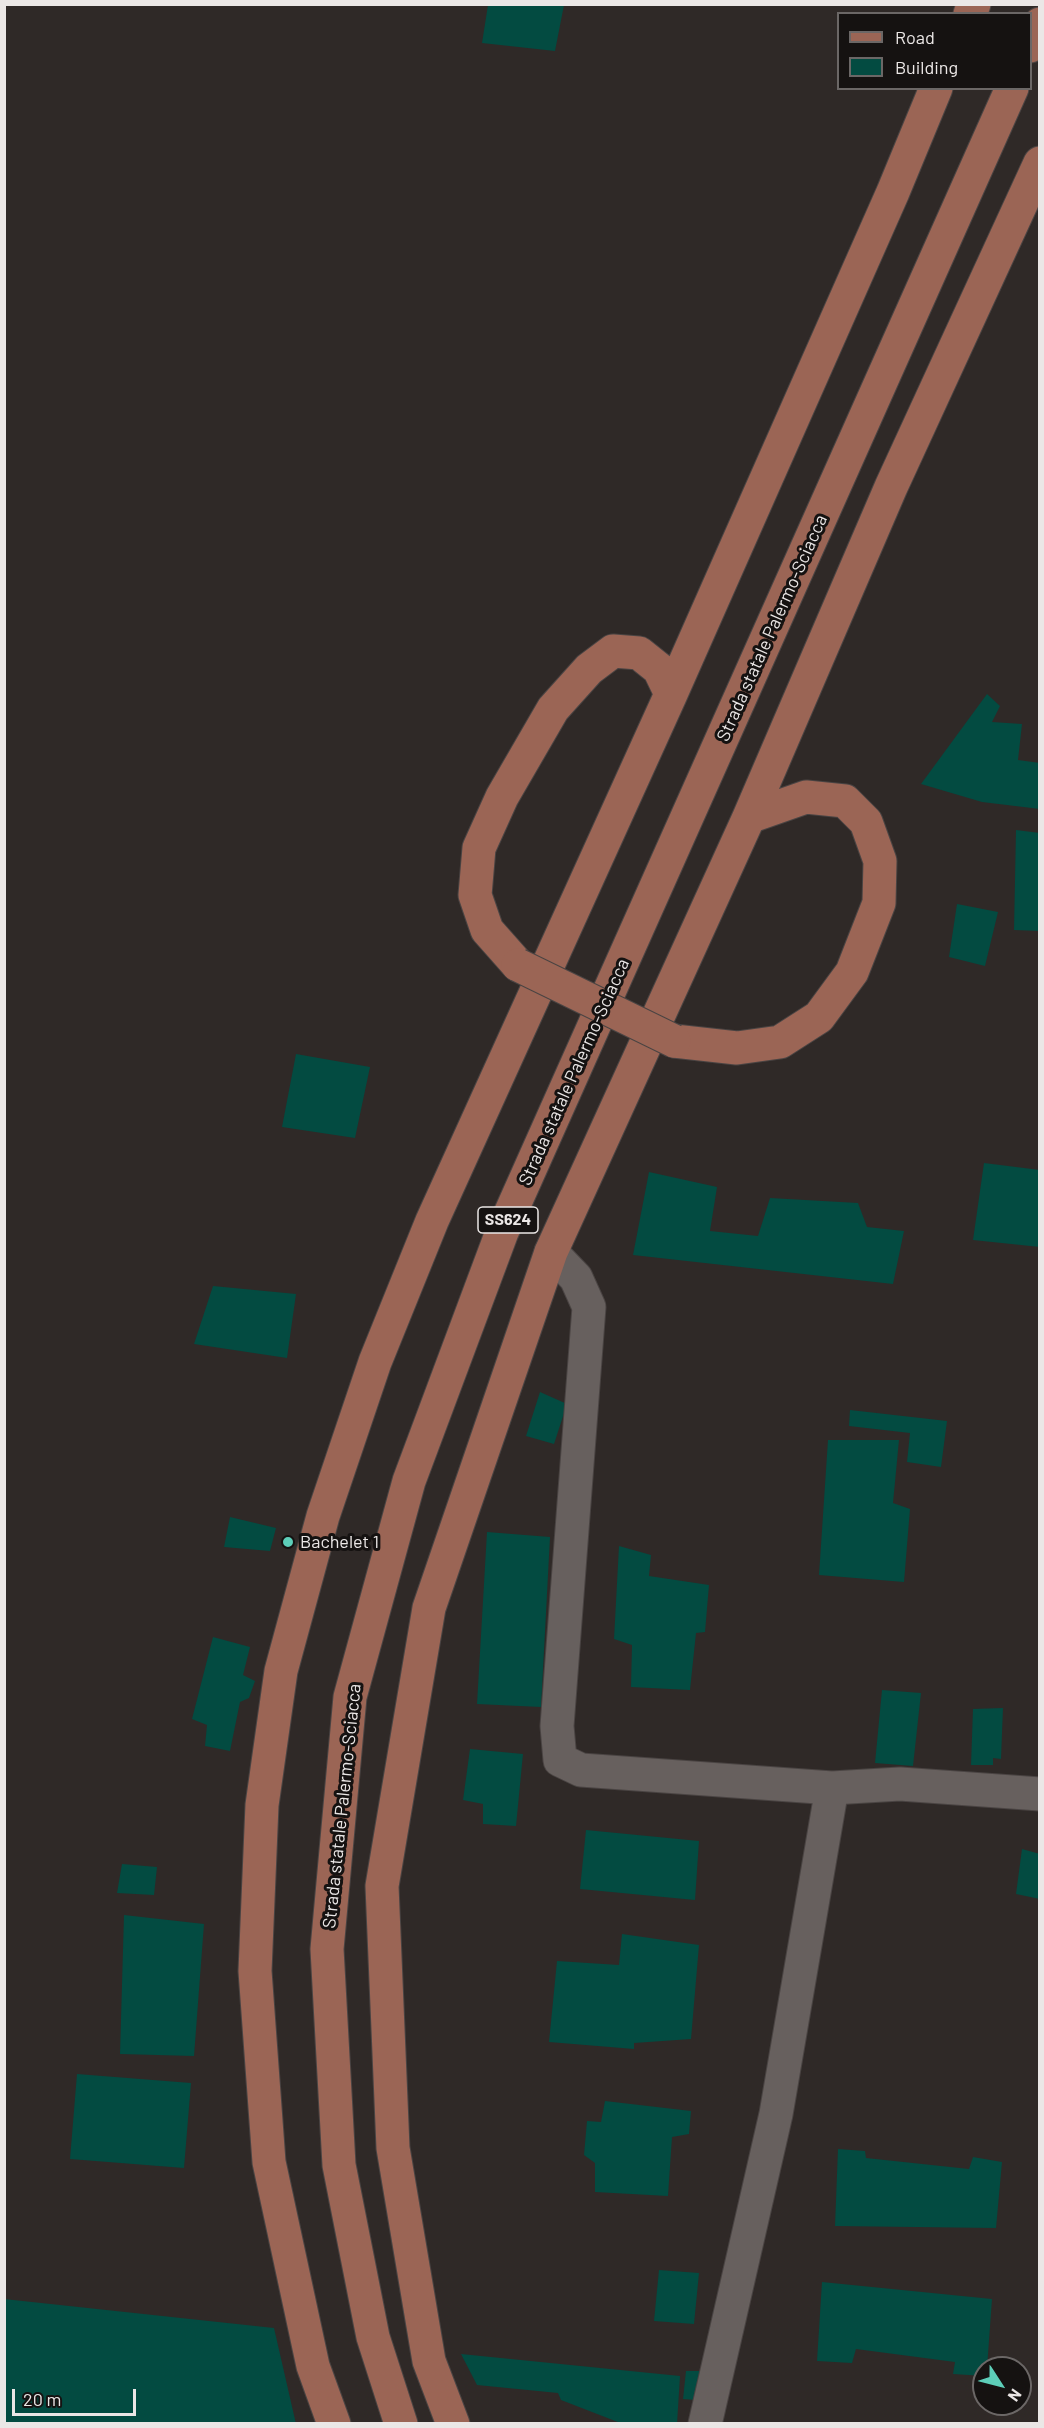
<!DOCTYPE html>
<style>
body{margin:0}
#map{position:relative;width:1044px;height:2428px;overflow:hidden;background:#2f2927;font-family:Barlow,sans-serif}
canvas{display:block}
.frame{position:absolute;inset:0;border:6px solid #ebe7e6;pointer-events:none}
.legend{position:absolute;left:837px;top:12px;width:195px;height:78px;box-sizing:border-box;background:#151211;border:2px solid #6b6766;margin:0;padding:8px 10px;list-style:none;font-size:18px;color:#ebe7e6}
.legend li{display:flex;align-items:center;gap:12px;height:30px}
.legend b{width:30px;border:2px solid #6b6766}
.north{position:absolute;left:972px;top:2356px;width:60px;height:60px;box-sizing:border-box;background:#151211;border:2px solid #6b6766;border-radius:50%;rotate:126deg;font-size:16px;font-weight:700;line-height:24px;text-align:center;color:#ebe7e6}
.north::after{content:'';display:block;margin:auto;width:21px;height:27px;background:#5dceb9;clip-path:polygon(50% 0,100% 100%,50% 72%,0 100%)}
.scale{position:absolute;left:12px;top:2389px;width:124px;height:27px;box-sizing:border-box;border:3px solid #ebe7e6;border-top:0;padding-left:8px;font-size:18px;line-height:21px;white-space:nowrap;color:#ebe7e6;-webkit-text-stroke:4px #151211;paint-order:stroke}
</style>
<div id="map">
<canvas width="1044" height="2428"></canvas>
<div class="frame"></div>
<ul class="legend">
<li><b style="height:8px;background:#9b6555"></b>Road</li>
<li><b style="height:16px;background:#034b41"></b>Building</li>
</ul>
<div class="north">N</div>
<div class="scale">20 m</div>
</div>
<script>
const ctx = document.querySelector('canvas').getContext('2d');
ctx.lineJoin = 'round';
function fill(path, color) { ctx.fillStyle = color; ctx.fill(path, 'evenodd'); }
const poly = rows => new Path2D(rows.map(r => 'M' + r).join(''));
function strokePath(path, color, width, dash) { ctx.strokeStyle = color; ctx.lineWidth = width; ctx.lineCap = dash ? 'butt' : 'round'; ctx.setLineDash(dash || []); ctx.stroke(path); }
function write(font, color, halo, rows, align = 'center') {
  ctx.font = font + ' Barlow,sans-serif'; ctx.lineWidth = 6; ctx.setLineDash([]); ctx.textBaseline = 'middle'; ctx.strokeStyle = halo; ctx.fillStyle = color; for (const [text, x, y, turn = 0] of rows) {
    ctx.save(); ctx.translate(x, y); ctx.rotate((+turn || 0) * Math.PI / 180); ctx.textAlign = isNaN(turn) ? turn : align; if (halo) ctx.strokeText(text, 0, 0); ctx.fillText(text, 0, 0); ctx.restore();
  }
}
const building = poly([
 [488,5,564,5,555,51,482,43],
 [987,694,1000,706,992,722,1022,724,1018,760,1040,763,1040,809,982,802,921,784],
 [1016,830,1040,833,1040,931,1014,930],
 [957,904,998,912,985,966,949,957],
 [296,1054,370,1067,355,1138,282,1127],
 [984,1163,1040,1170,1040,1247,973,1240],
 [649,1172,717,1187,710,1231,758,1236,770,1198,858,1203,867,1227,904,1231,893,1284,633,1255],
 [213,1286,296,1294,287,1358,194,1344],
 [540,1392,567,1404,554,1444,526,1436],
 [850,1410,947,1421,941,1467,907,1462,910,1433,849,1426],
 [828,1440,899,1440,893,1503,910,1509,904,1582,819,1575],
 [230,1517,276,1528,270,1551,224,1547],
 [487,1532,550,1537,541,1707,477,1704],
 [619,1546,651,1555,649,1576,709,1585,705,1632,696,1633,690,1690,631,1687,632,1645,614,1639],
 [213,1637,250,1647,243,1675,255,1681,249,1698,240,1702,230,1751,205,1746,207,1725,192,1719],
 [882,1690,921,1693,913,1766,875,1763],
 [1003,1708,1001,1759,993,1758,993,1765,971,1765,973,1709],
 [470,1749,523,1754,516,1826,483,1824,483,1804,463,1800],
 [586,1830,699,1841,695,1900,580,1889],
 [1022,1849,1040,1854,1040,1899,1016,1894],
 [122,1864,157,1867,154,1895,117,1893],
 [124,1915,204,1924,194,2056,120,2054],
 [622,1934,699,1945,691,2039,634,2043,634,2049,549,2042,557,1961,619,1965],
 [77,2074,191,2083,184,2168,70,2159],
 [605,2101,691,2111,689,2134,672,2137,668,2196,595,2192,595,2163,584,2155,587,2121,601,2122],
 [838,2149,865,2151,866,2158,969,2169,973,2157,1002,2162,996,2228,835,2226],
 [659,2270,699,2273,694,2324,654,2321],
 [822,2282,992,2299,987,2368,984,2368,984,2376,953,2374,955,2362,856,2349,852,2363,817,2361],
 [4,2299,274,2328,296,2424,4,2424],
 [461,2354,680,2376,677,2424,623,2424,561,2400,558,2393,477,2385],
 [686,2371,703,2371,696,2400,683,2399]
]);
const minor = poly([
 [551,1252,576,1278,589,1307,557,1726,560,1760,581,1770,832,1788,900,1784,1040,1794],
 [705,2424,776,2114,832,1788]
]);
const major = poly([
 [970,14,974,4],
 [1030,46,1040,24],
 [518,965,487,930,475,895,479,848,502,797,553,709,589,669,613,651,639,653,659,669,671,694],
 [674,1041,737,1048,780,1042,819,1017,852,972,879,903,880,861,866,822,845,801,806,797,749,817],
 [334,2424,313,2366,269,2162,255,1971,262,1805,281,1671,323,1516,375,1362,432,1221,671,694,893,192,936,88],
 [401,2424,373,2337,339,2165,327,1949,350,1697,409,1481,502,1232,1012,88],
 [453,2424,429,2361,393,2148,382,1886,429,1608,551,1252,749,817,891,487,1040,163]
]);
const majorBridge = poly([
 [518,965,674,1041]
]);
const markers = [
 [288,1542,6,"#5dceb9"]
];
const shields = [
 [508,1220,60]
];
const shieldNames = [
 ["SS624",508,1220]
];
const streetNames = [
 ["Strada statale Palermo-Sciacca",772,628,-66],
 ["Strada statale Palermo-Sciacca",574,1072,-66],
 ["Strada statale Palermo-Sciacca",342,1806,-84]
];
const poiNames = [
 ["Bachelet 1",300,1542]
];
fill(building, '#034b41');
strokePath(minor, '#4a4443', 35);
strokePath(major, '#4a4443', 35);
strokePath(minor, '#67605e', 33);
strokePath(major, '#9b6555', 33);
strokePath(majorBridge, '#4a4443', 35, []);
strokePath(majorBridge, '#9b6555', 33);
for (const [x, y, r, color] of markers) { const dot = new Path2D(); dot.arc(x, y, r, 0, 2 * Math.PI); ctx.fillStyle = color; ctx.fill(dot); strokePath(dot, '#151211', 2); }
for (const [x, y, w] of shields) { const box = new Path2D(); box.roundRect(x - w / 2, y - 13, w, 26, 4.5); ctx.fillStyle = '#151211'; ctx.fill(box); strokePath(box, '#ebe7e6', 1.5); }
write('bold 16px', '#ebe7e6', null, shieldNames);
write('18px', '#ebe7e6', '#151211', streetNames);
write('18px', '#ebe7e6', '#151211', poiNames, 'left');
</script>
